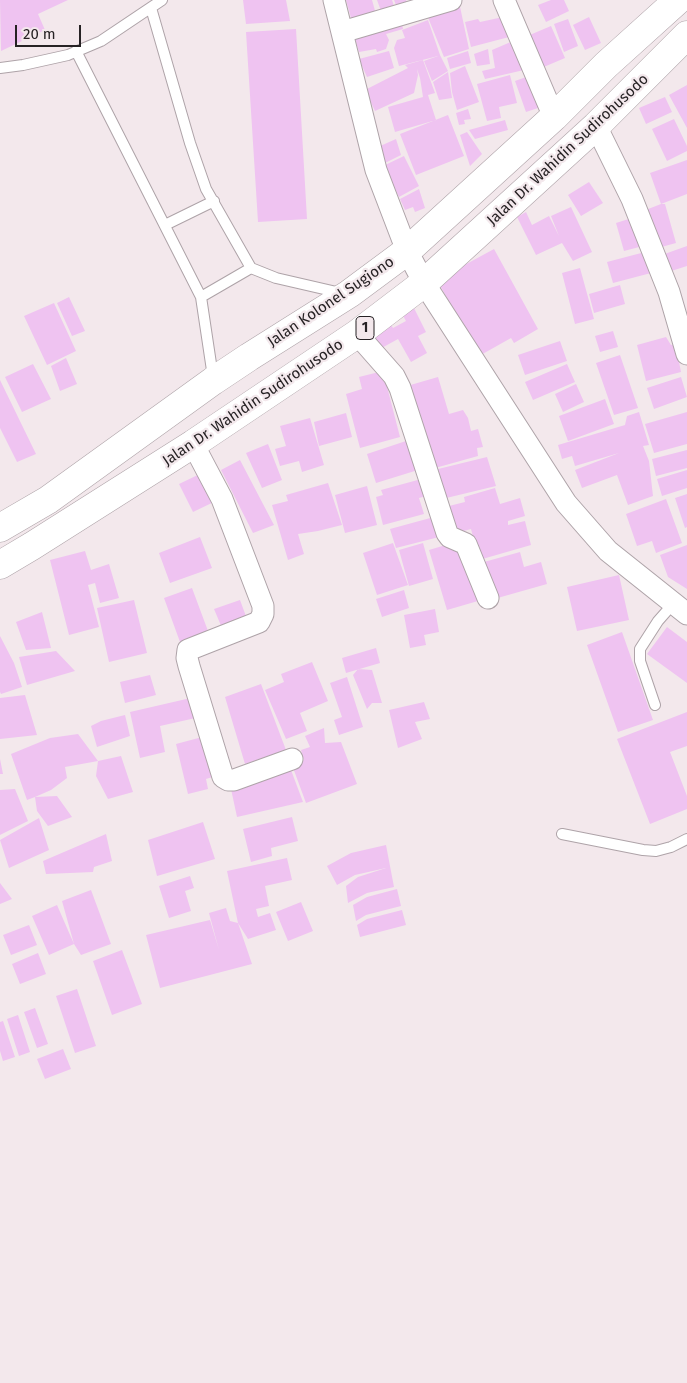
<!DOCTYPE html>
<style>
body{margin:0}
#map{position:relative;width:687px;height:1383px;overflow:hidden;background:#f3e8ec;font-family:"Fira Sans",sans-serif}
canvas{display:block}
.scale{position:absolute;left:15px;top:25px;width:66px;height:22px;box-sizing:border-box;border:2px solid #262224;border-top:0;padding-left:6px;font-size:15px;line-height:18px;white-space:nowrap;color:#262224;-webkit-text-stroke:4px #f3e8ec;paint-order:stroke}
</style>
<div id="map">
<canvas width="687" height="1383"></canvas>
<div class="scale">20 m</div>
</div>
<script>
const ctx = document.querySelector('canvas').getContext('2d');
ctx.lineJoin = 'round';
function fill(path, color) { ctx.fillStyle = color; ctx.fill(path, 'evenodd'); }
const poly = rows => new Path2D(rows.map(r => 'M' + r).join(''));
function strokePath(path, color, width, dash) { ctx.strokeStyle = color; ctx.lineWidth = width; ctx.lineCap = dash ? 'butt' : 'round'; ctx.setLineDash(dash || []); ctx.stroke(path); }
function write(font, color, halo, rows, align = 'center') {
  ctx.font = font + ' "Fira Sans",sans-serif'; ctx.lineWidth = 4.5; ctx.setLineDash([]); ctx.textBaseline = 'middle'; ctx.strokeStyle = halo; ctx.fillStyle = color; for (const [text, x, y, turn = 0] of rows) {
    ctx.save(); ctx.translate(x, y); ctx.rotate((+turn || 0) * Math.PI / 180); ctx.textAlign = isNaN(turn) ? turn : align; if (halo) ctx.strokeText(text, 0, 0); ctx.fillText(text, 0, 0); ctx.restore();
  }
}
const building = poly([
 [0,0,68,0,38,14,45,30,1,51],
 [243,0,286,0,290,21,246,24],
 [346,0,372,0,377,18,353,25],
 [377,0,392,0,394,6,381,11],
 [394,0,406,0,408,6,398,10],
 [551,0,564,0,569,11,546,22,538,5],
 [459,2,469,49,444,57,425,10],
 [503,17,509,37,471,47,465,22,478,19,480,22],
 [589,17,601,43,585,50,573,25],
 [401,19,403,29,386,34,389,40,386,49,377,52,376,49,359,52,354,35],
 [568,19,578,46,564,52,554,24],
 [428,20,440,55,448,71,432,81,424,61,438,56,399,66,394,48,397,40,405,38,402,30],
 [551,26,565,58,539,69,525,37],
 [296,29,307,219,258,222,246,32],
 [513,41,524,70,485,79,482,71,495,68,492,50],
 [488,49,490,64,477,66,474,54],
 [389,51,394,68,367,77,359,59],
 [468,51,471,63,450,69,447,58],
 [423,60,435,93,428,95,436,120,395,132,388,107,423,97,420,78,417,69,418,75,414,93,375,111,365,90,408,68,405,65],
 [465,66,479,102,457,110,452,92,450,73],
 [448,72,452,98,439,100,433,82],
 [510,75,517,103,499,107,501,118,487,121,477,84],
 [529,76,541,107,526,112,515,81],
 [687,85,687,128,669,95],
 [665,97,672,112,646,124,639,108],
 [468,109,471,119,464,120,465,124,459,125,456,113],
 [448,115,464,156,416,175,400,134],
 [674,119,687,146,687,151,667,161,652,129],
 [505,120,508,130,475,139,469,130],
 [467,132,482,154,470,166,460,135],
 [396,139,401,155,385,163,378,147],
 [404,156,419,186,399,197,383,166],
 [687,160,687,194,661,204,650,173],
 [589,182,603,203,581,216,568,195],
 [419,189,425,208,415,212,413,207,405,210,400,199],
 [661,204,665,204,676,243,654,249,643,211],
 [571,207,592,252,573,261,562,243,536,255,517,217,526,212,532,225,549,216,559,236,551,216],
 [635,217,643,246,624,251,616,223],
 [687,246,687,266,665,273,659,256],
 [494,249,538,329,514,343,511,338,479,356,437,280],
 [645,252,651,273,613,283,607,262],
 [580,268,594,319,575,324,562,273],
 [620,285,625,304,594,313,589,294],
 [69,297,85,331,72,336,57,303],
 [54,303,76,351,47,365,24,316],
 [414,308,426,332,418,336,427,353,411,362,398,339,378,350,369,334,390,323,393,328,406,321,402,314],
 [613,331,618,347,600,352,595,336],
 [666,337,671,345,683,342,687,360,679,362,681,372,646,381,637,345],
 [560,341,567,361,525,375,518,355],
 [620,355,638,408,614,415,596,363],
 [66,358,77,384,60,391,51,366],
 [33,364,51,399,22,412,5,377],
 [567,364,575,382,533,400,525,382],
 [383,371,400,437,360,448,346,394,362,389,359,377],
 [438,377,449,414,463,410,468,418,471,431,478,429,483,447,477,448,478,456,428,470,407,386],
 [681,377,687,397,654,409,647,388],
 [0,380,36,454,17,462,0,428],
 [576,384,584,402,563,412,555,394],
 [605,399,614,424,568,441,559,416],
 [639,412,649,445,643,446,649,461,653,496,628,505,617,475,582,488,575,470,619,453,575,466,572,456,562,459,558,445,625,425,627,416],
 [687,412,687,444,654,453,645,424],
 [346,413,352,437,319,446,314,422],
 [310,418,324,465,302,472,299,461,280,466,275,449,286,446,280,426],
 [409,440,418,470,376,483,367,454],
 [268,444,282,480,262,488,246,453],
 [687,450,687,468,656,476,652,459],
 [487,457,496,486,438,500,430,471],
 [240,460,274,525,253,533,221,470],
 [687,470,687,488,662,496,657,479],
 [204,472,218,500,193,512,179,484],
 [425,478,430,495,419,498,424,514,383,525,376,497,383,495,381,490],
 [328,483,342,525,318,531,298,534,304,554,288,560,272,505,288,501,286,495],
 [367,486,377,525,345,533,335,495],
 [495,488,500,504,520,498,525,516,508,521,508,525,525,521,531,545,479,560,471,529,452,534,445,507,465,502,464,497],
 [687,494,687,527,685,528,675,498],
 [666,499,682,543,656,553,652,541,637,546,626,514],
 [434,517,439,537,396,548,390,529],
 [200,537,212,568,170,583,159,553],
 [459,541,478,601,447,610,429,550],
 [393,543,408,585,377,595,363,553],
 [423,543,433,579,409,586,399,550],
 [687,545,687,589,668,577,660,555],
 [85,551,91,570,109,564,119,598,100,603,95,583,88,585,99,627,69,635,50,560],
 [520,552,524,567,541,562,547,584,494,599,484,562],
 [619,575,629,620,577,631,567,587],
 [192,588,208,631,180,642,164,598],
 [404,590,409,608,382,617,376,599],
 [134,600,147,653,109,662,97,608],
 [240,600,247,619,222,628,214,609],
 [435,609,439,632,424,635,426,645,410,648,404,615],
 [42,612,51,648,26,650,16,622],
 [667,627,687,642,687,683,647,654],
 [622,632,653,720,618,732,587,645],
 [0,636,14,663,22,687,1,694,0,692],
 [376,648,380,663,346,673,342,658],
 [56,651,75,671,27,685,19,657],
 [312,662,328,701,300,713,307,731,286,739,265,690,284,682,281,674],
 [358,669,372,670,382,703,372,703,367,709,353,675],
 [150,675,156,695,125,703,120,682],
 [347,677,363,727,339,735,334,720,342,717,330,683],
 [261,684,286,750,245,764,225,697],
 [25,695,37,735,0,739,0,698],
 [195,697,200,717,160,726,165,752,140,758,130,712],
 [424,702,430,719,415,722,422,739,398,748,389,710],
 [687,712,687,746,670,752,687,796,687,809,650,824,617,739],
 [125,715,130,736,97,747,91,726,101,721],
 [324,728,325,743,341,742,357,784,306,803,292,765,304,760,301,750,310,747,305,736],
 [78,734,98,761,65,767,67,778,51,790,35,797,57,796,72,817,48,826,37,811,35,797,27,800,11,754,50,738],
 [206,736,216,776,206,779,208,789,188,794,176,744],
 [121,756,133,792,108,799,96,776,98,761],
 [0,759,3,774,0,774],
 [291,770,303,802,237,817,231,789],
 [15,789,28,821,0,835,0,790],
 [292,817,298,841,271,848,272,856,251,862,243,829],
 [39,818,49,850,9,868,0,840],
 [203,822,215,859,157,876,148,840],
 [106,834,112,861,94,867,93,872,46,874,43,861],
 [386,845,394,887,367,893,348,903,346,886,358,877,386,868,355,875,337,885,327,866,351,853],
 [287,858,292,880,265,886,269,906,256,909,258,917,270,913,276,930,248,939,238,923,227,871],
 [190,876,194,888,185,891,191,911,169,918,159,886],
 [0,883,12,899,0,904],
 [397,889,401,906,366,915,356,921,353,905,367,897],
 [91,890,111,944,81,955,74,944,49,955,32,916,57,905,74,944,62,901],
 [301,902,313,931,288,941,276,912],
 [226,908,230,921,238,923,252,964,160,988,146,935,210,920,219,950,209,913],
 [402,910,406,925,360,937,357,925,367,919],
 [29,925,37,945,11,955,3,935],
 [122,950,142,1004,112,1015,93,961],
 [38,953,46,974,20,984,12,964],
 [77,989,96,1046,75,1053,56,996],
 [35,1008,48,1044,37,1048,24,1012],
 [18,1015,30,1052,19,1056,7,1019],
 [3,1021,15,1057,3,1061,0,1051,0,1022],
 [63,1049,71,1069,45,1079,37,1059]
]);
const lane = poly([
 [151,8,190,143,206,189,251,268,276,278,341,293],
 [76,51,201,297,213,377],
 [0,68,23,65,68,55,101,41,162,0],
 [165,225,214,201],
 [201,297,251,268],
 [655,705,640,661,640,649,658,621,673,604],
 [562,834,643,850,656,851,671,847,687,839]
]);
const street = poly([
 [334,0,376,170,407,251,424,283,566,503,608,551,687,614],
 [504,0,554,117],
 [342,32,451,0],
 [596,126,632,199,669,292,687,354],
 [357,334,394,376,400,388,447,533,450,537,466,544,488,598],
 [193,444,222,499,263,606,263,614,259,622,188,650,187,658,189,666,223,777,228,780,234,780,292,759]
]);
const highway = poly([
 [0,528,48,500,213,381,249,357,349,294,407,251,554,117,606,65,678,0],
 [0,565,32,546,193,444,357,334,424,283,596,126,687,35]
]);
const shields = [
 [365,328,18]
];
const shieldNames = [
 ["1",365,328]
];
const streetNames = [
 ["Jalan Dr. Wahidin Sudirohusodo",568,150,-43],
 ["Jalan Kolonel Sugiono",331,302,-34],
 ["Jalan Dr. Wahidin Sudirohusodo",253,403,-34]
];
fill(building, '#efc3f1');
strokePath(lane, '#aea3a8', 12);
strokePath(street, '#aea3a8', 23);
strokePath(highway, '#aea3a8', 29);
strokePath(lane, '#fff', 10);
strokePath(street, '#fff', 21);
strokePath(highway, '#fff', 28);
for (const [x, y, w] of shields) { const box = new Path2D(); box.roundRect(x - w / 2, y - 11.5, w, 23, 4); ctx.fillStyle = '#f3e8ec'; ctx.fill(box); strokePath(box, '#262224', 1); }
write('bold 14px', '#262224', null, shieldNames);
write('15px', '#262224', '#f3e8ec', streetNames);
</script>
